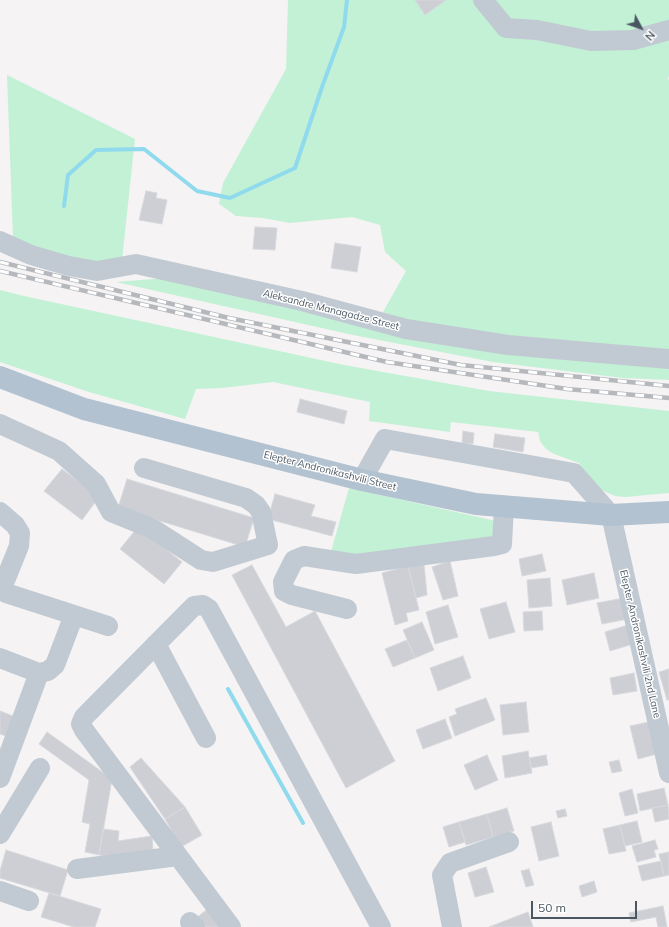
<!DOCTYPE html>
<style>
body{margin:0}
#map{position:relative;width:669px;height:927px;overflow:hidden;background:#f5f3f3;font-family:Mulish,sans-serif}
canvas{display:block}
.north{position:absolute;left:621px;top:8px;width:40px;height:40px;-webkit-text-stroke:3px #fff;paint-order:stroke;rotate:131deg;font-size:11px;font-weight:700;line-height:16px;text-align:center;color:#4a5661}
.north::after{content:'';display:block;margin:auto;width:14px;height:18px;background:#4a5661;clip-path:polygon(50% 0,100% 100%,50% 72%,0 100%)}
.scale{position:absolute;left:531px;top:901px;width:106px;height:18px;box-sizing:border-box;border:2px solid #4a5661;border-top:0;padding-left:5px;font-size:12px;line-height:14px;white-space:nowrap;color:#4a5661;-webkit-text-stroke:3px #fff;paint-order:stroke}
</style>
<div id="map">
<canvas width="669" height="927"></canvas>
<div class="north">N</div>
<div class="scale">50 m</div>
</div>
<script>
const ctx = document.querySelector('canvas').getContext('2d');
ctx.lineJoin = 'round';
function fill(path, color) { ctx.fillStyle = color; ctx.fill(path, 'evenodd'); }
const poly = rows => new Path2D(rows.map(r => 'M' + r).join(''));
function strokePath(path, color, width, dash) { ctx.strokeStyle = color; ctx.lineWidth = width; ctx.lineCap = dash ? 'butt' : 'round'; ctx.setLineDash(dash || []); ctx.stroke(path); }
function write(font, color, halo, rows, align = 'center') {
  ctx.font = font + ' Mulish,sans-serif'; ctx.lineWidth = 3; ctx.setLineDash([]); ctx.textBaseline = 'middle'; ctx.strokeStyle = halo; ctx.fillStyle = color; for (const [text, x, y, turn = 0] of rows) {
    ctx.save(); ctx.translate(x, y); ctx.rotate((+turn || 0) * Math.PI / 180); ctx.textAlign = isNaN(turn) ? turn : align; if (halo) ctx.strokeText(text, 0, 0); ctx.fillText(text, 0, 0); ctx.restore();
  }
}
const green = poly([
 [288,0,669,0,669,76,668,78,669,81,669,355,573,345,409,321,383,312,406,271,385,252,380,225,352,217,290,223,263,218,236,216,219,204,223,183,286,69],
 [7,75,135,139,122,260,99,265,64,257,13,238],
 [178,277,669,368,669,380,623,378,493,362,353,335,116,282],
 [0,290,24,296,344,365,489,391,669,411,669,493,625,497,615,496,599,489,590,482,579,463,554,454,546,449,540,441,538,432,451,422,450,432,369,421,370,402,273,382,222,388,196,389,185,419,89,392,0,362],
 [349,488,496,521,494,542,391,556,330,555]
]);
const stream = poly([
 [64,206,68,175,96,150,144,149,197,191,230,198,295,168,322,87,344,27,347,0],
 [228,689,303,823]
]);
const building = poly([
 [415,0,446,0,425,15,415,0],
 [146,191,157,193,156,198,167,200,162,224,139,220,146,191],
 [255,227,277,228,275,250,253,249,255,227],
 [335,243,361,247,357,272,331,268,335,243],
 [300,399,347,411,344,424,297,412,300,399],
 [463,431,474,433,473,444,462,443,463,431],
 [495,434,525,438,523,452,493,447,495,434],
 [62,469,99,497,82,520,44,491,62,469],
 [127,479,254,518,245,547,118,508,127,479],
 [275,494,315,505,311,516,336,522,332,536,268,519,275,494],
 [138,527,182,562,164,584,120,549,138,527],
 [542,554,546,571,522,576,519,559,542,554],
 [450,561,458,596,443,600,432,567,450,561],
 [424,564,427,595,416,598,408,566,424,564],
 [252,565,286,627,315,611,395,761,346,788,232,575,252,565],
 [408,566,419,610,406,613,408,621,395,625,382,573,408,566],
 [594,573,599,598,567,605,562,580,594,573],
 [550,578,552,606,529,608,527,580,550,578],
 [624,598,628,619,602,624,597,603,624,598],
 [506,602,515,632,489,639,480,609,506,602],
 [448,605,458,637,435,644,426,612,448,605],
 [542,611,543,630,524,631,523,612,542,611],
 [422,622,434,650,415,658,403,630,422,622],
 [628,625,633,644,610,651,605,632,628,625],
 [407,640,415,658,393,667,385,649,407,640],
 [463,656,471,678,438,691,430,668,463,656],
 [669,669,669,700,667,700,659,672,669,669],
 [634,673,637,691,613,695,610,678,634,673],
 [486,698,495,720,455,736,449,717,457,714,455,709,486,698],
 [526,702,529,732,503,735,500,705,526,702],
 [0,711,18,718,11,738,0,734,0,711],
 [445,719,452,738,423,749,416,730,445,719],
 [649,722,657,754,638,759,630,726,649,722],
 [47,732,112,779,99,855,85,852,90,824,82,822,89,780,39,744,47,732],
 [528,751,532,773,505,778,502,756,528,751],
 [487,755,498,780,475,790,464,765,487,755],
 [546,755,548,765,531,768,529,758,546,755],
 [141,758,185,807,165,819,130,767,141,758],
 [619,760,622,771,612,773,609,762,619,760],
 [664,788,668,805,640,811,637,794,664,788],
 [632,789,638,813,625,816,619,793,632,789],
 [668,805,669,819,655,822,652,808,668,805],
 [185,807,202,835,181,847,165,819,185,807],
 [507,808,514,831,493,837,487,814,507,808],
 [565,809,567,816,558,818,556,811,565,809],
 [487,814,493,837,466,845,459,822,487,814],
 [637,821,642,842,625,846,620,825,637,821],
 [459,822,465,842,449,847,443,827,459,822],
 [551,822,559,856,539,861,531,827,551,822],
 [620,825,626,851,609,854,603,829,620,825],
 [103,829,119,831,118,841,152,836,153,850,115,857,99,855,103,829],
 [655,840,658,849,654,850,656,857,637,862,632,846,655,840],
 [6,850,68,870,60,896,0,878,0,871,6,850],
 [669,852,669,875,664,876,659,854,669,852],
 [661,861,664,876,642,881,638,866,661,861],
 [486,867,494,892,475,897,468,873,486,867],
 [529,869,534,885,526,887,521,871,529,869],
 [594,881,597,892,582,897,579,886,594,881],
 [49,893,101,909,95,927,74,927,41,917,49,893],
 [663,906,667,927,658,927,656,917,631,922,629,913,663,906],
 [210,907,226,927,202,927,195,919,210,907],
 [528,912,533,927,489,927,528,912]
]);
const minor = poly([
 [483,0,506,28,537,30,591,41,633,40,669,30],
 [0,241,31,255,69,266,97,271,136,264,302,301,406,329,508,345,669,359],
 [0,424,59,451,96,484,111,512,153,529,201,560,213,562,268,545,261,512,256,505,246,498,144,468],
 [362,480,385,439,574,473,611,515,669,773],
 [0,512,15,525,20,533,19,546,2,588,6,593,108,626],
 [347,609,292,595,284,591,283,582,294,560,304,556,356,564,494,546,502,544,504,507],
 [156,644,206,738],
 [0,658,39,673,48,671,55,665,74,615],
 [0,778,39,673],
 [0,834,40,768],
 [77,869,178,856],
 [0,891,29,901],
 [190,922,195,927],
 [231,927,84,730,81,724,84,717,194,606,203,605,209,609,381,927],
 [452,927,442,875,450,863,509,842]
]);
const major = poly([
 [0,377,84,409,362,480,476,504,611,515,669,512]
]);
const rail = poly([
 [0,262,229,318,461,365,669,386],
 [0,271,387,362,567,389,669,398]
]);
const streetNames = [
 ["Aleksandre Managadze Street",331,310,14],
 ["Elepter Andronikashvili Street",330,471,14],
 ["Elepter Andronikashvili 2nd Lane",640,644,77]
];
fill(green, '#c3f1d5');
strokePath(stream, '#90daee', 4);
fill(building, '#cdcfd5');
strokePath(building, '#d7d9de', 1);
strokePath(minor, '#c1cad2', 20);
strokePath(major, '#b3c2d1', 22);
strokePath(rail, '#b5b8bd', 4.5);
strokePath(rail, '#fff', 3, [9]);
write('10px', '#4a5661', '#fff', streetNames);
</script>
